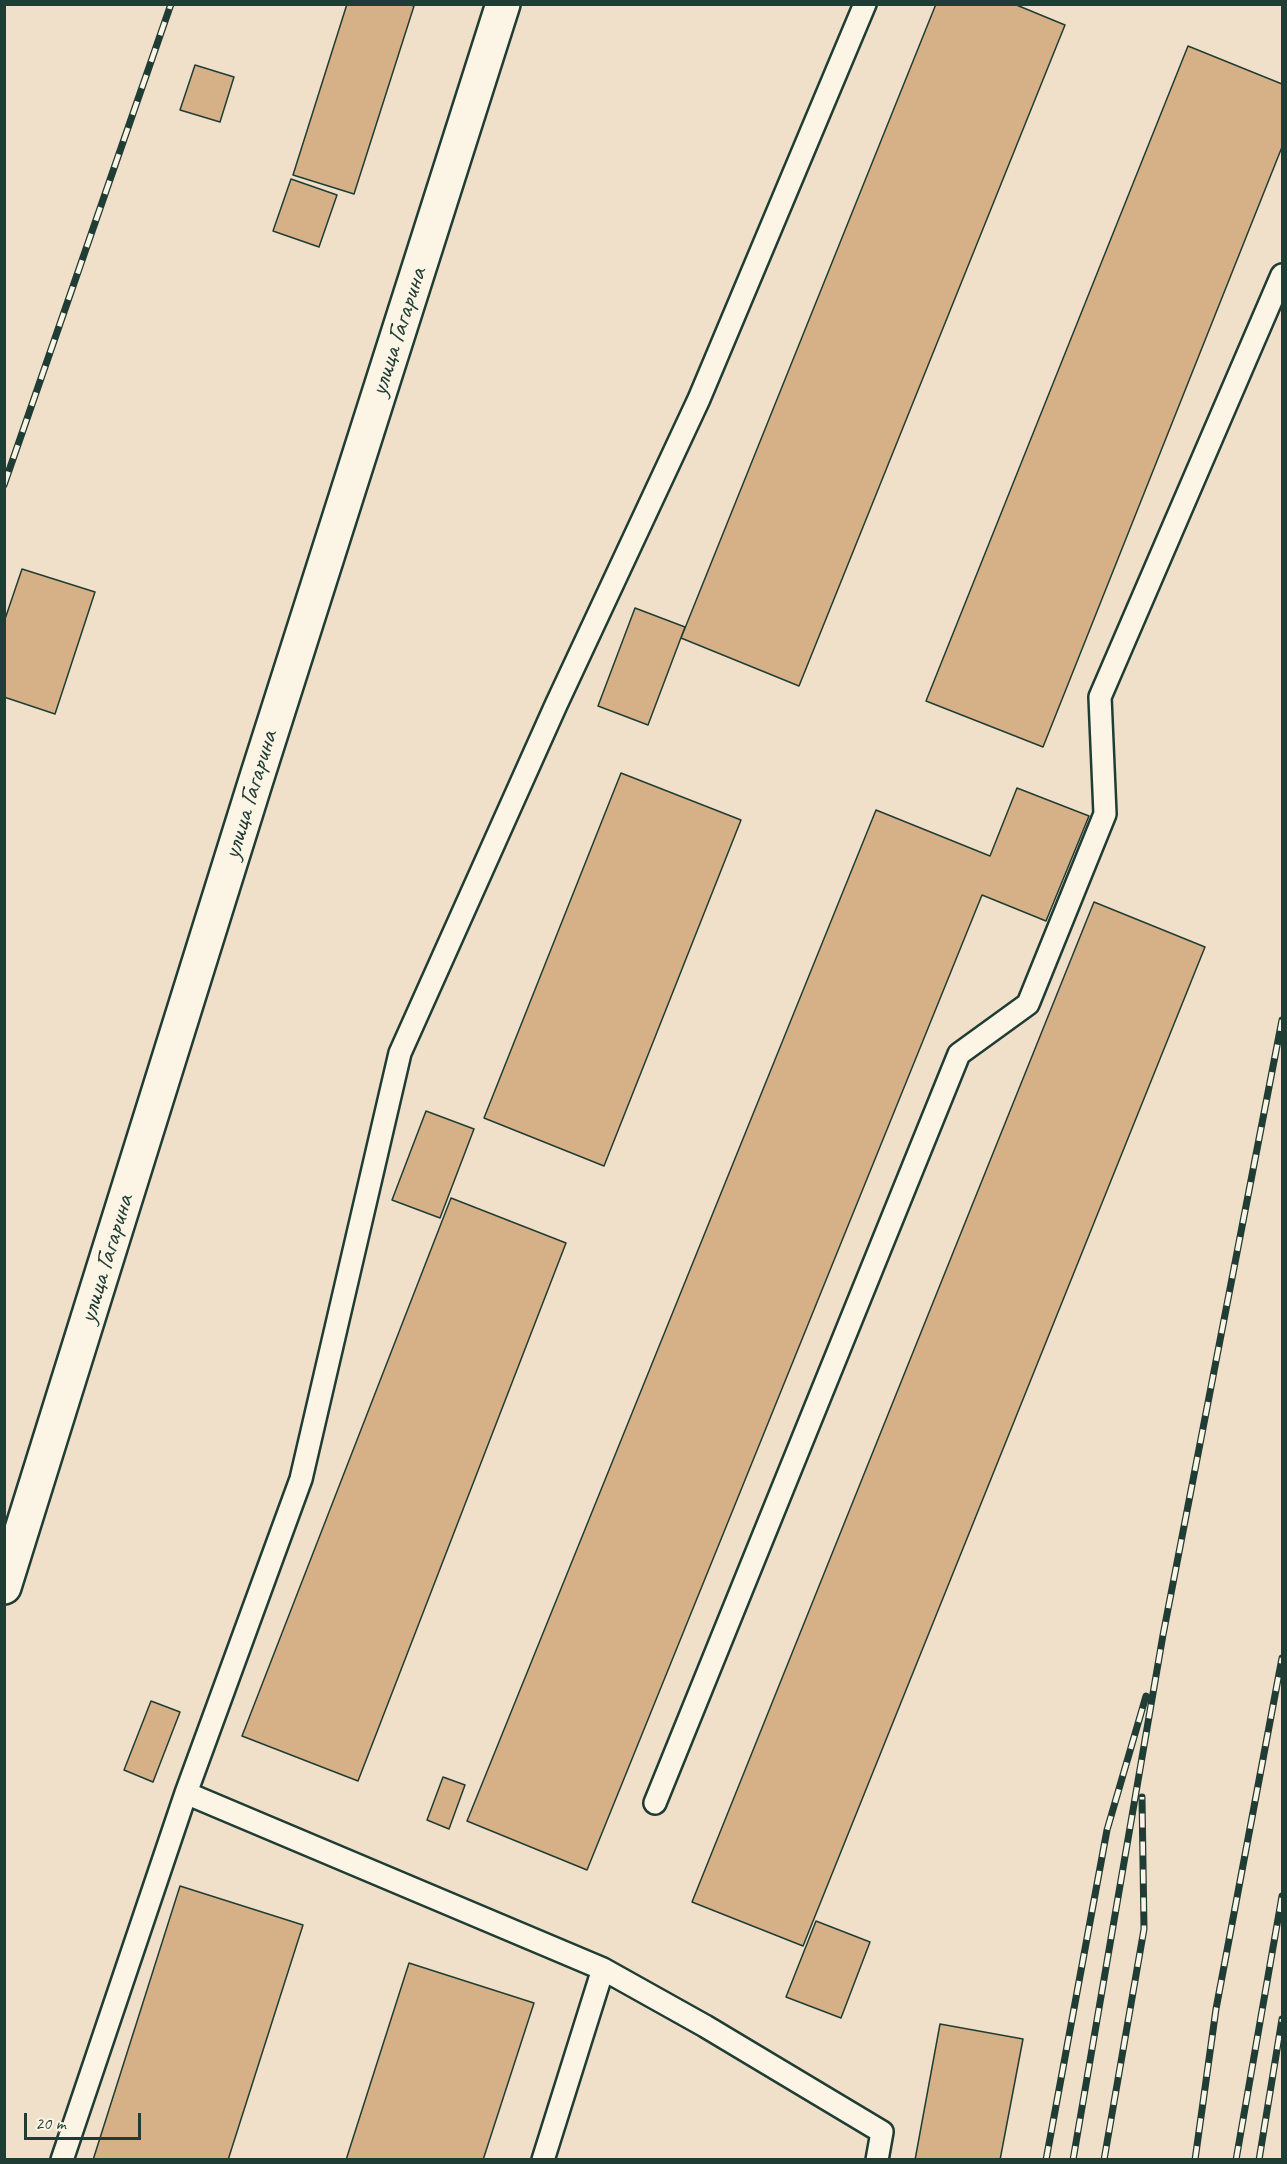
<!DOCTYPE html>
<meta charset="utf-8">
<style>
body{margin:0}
#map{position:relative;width:1287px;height:2164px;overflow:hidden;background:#f1e0c9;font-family:Caveat,sans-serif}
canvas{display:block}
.frame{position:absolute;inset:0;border:6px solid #1f3d34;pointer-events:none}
.scale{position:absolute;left:24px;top:2113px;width:117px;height:27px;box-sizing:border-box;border:3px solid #1f3d34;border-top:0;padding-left:8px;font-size:18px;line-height:21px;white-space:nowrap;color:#1f3d34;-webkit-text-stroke:4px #fcf5e5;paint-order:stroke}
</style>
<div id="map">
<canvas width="1287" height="2164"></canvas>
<div class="frame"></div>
<div class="scale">20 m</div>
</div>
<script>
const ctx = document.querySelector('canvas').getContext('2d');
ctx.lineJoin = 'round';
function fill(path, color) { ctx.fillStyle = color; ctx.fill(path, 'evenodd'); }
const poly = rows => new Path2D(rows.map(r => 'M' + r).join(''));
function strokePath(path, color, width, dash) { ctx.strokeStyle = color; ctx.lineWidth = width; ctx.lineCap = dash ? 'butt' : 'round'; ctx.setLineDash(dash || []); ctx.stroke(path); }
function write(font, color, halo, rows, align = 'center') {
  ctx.font = font + ' Caveat,sans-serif'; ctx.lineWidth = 5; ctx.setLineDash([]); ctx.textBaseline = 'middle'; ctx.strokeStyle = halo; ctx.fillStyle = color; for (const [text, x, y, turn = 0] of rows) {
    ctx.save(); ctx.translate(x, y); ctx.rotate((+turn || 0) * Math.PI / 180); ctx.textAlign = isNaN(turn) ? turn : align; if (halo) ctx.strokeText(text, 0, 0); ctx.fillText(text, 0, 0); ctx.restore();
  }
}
const building = poly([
 [347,4,407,4,414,6,354,194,293,175,347,4],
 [936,4,1014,4,1065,25,799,686,681,638,936,4],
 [1188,46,1282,84,1282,147,1043,747,926,701,1188,46],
 [195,65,234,77,220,122,180,110,195,65],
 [291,179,337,195,319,247,273,231,291,179],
 [22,569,95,592,55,714,4,697,4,622,22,569],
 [635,608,685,627,648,725,598,706,635,608],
 [621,773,741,820,604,1166,484,1118,621,773],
 [1017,788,1089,816,1046,921,982,895,587,1870,467,1821,876,810,990,856,1017,788],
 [1094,902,1205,947,803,1946,692,1902,1094,902],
 [426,1111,474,1129,440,1218,392,1200,426,1111],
 [451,1198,566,1243,358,1781,242,1736,451,1198],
 [151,1701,180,1712,153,1782,124,1770,151,1701],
 [443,1777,465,1785,449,1829,427,1820,443,1777],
 [180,1886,303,1925,228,2160,93,2160,180,1886],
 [816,1921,870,1942,841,2018,786,1997,816,1921],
 [409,1963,534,2003,483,2160,346,2160,409,1963],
 [940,2024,1023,2039,1000,2160,915,2160,940,2024]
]);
const lane = poly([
 [655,1803,959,1054,1028,1004,1105,814,1100,697,1282,275],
 [603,1969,705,2026,882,2132,877,2160],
 [62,2160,186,1793],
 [543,2160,603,1969,186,1793,301,1479,400,1053,556,705,699,399,865,4]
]);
const secondary = poly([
 [4,1587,256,780,503,4]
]);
const rail = poly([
 [4,485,171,4],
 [1046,2160,1107,1830,1146,1696],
 [1073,2160,1163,1635,1282,1020],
 [1104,2160,1144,1929,1142,1797],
 [1195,2160,1216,2009,1282,1658],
 [1236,2160,1282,1896],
 [1259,2160,1282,2019]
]);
const streetNames = [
 ["улица Гагарина",399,332,-72],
 ["улица Гагарина",251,795,-73],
 ["улица Гагарина",107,1259,-73]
];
fill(building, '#d6b087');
strokePath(building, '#1f3d34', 1.5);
strokePath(lane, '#1f3d34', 26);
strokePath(secondary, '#1f3d34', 38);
strokePath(lane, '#fcf5e5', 21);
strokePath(secondary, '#fcf5e5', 33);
strokePath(rail, '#1f3d34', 7);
strokePath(rail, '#fcf5e5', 4.5, [14]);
write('26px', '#1f3d34', '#fcf5e5', streetNames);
</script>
